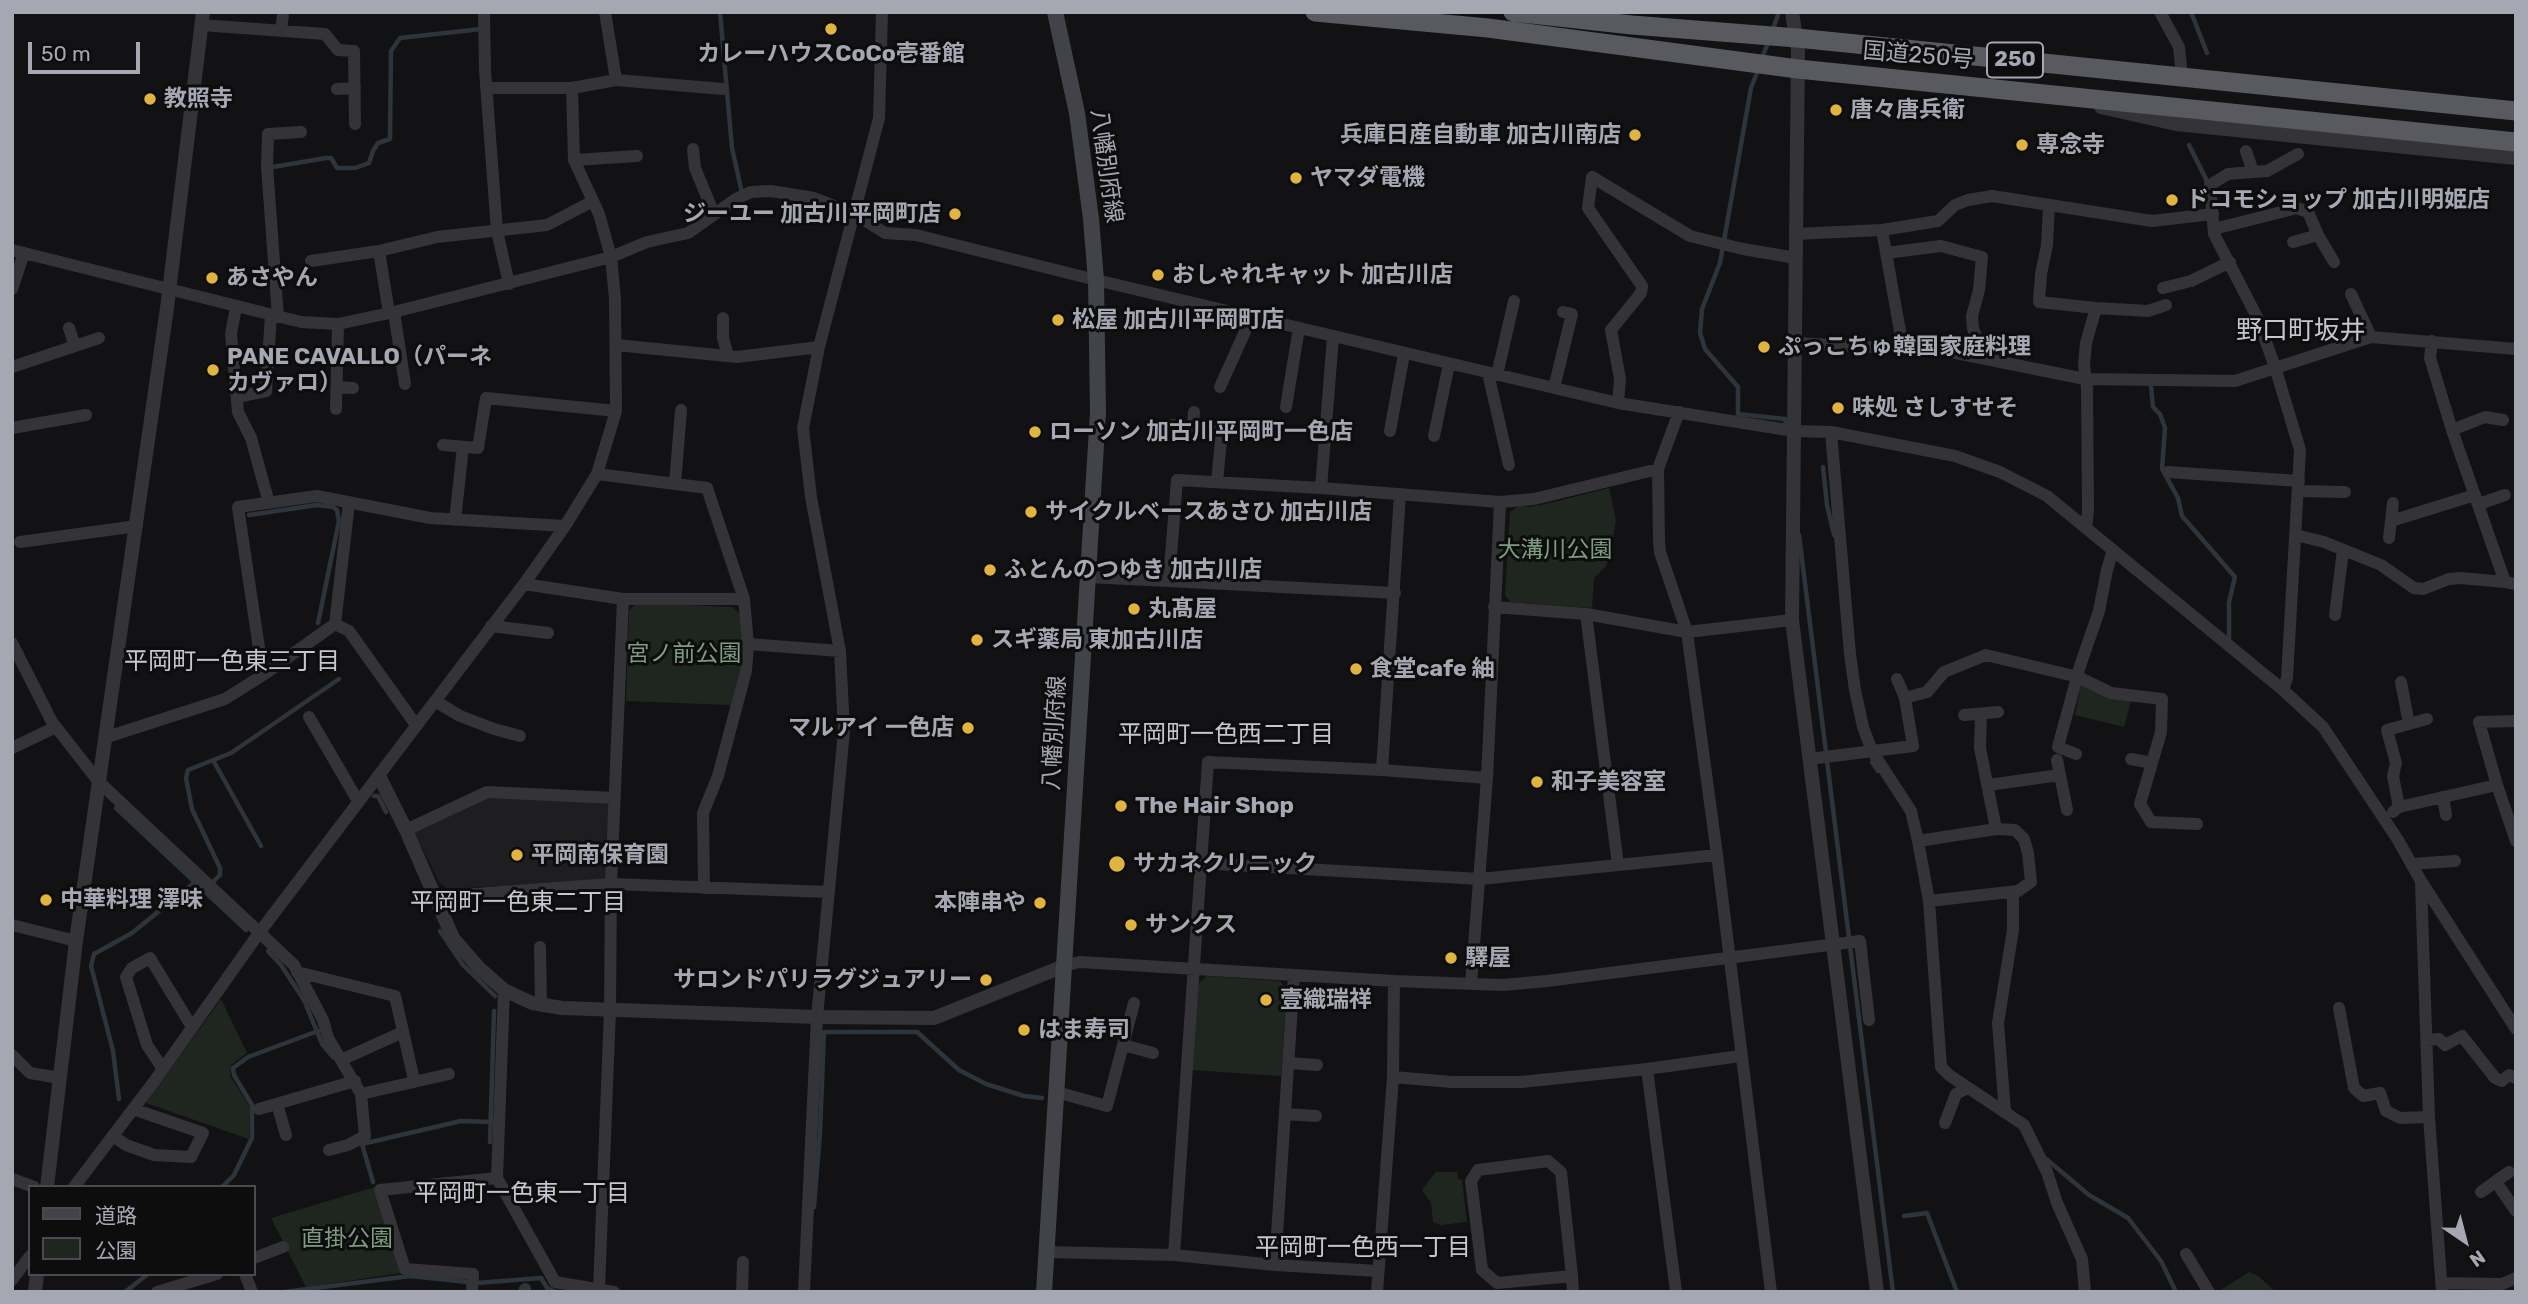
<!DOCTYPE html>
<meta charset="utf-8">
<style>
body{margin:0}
#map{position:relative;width:2528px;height:1304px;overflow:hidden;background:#121214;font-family:Rubik,"Noto Sans JP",sans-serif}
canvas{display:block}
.frame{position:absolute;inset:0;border:14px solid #a5a8b3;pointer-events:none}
.legend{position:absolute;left:28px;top:1185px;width:228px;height:91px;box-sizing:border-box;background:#0d0d0e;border:2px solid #4a4b50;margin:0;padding:9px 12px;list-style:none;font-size:21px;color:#a5a8b3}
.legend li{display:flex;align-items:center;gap:14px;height:35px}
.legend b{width:35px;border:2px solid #4a4b50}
.north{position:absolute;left:2430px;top:1206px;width:70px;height:70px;-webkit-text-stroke:5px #0d0d0e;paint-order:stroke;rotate:145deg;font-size:19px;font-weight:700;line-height:28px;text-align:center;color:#a5a8b3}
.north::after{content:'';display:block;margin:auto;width:24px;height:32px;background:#a5a8b3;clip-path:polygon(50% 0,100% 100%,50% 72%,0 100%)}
.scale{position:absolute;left:28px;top:42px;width:112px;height:32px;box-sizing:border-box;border:4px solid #a5a8b3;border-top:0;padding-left:9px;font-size:21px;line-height:24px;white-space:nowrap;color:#a5a8b3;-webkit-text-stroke:5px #0d0d0e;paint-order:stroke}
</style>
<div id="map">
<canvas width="2528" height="1304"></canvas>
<div class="frame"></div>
<ul class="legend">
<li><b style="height:9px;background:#424348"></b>道路</li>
<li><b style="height:19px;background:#1f2620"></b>公園</li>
</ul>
<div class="north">N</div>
<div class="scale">50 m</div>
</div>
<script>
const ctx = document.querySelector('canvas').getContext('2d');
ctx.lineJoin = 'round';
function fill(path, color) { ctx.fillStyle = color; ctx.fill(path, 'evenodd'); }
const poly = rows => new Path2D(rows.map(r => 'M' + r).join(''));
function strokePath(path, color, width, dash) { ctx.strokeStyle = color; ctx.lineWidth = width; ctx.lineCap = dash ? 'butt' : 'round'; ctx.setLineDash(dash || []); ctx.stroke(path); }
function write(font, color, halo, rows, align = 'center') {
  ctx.font = font + ' Rubik,"Noto Sans JP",sans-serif'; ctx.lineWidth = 6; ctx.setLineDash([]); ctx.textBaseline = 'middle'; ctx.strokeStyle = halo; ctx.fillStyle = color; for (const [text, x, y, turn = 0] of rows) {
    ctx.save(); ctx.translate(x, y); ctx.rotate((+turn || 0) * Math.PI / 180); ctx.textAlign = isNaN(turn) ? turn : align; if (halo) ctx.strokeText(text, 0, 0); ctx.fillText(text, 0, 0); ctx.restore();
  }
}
const built = poly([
 [487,795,611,800,607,880,447,889,439,882,414,831]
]);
const green = poly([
 [1609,488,1616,520,1611,552,1606,566,1594,578,1592,608,1510,602,1505,595,1510,512,1519,505,1530,507,1546,504],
 [637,603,732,607,741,615,743,658,731,705,626,701,629,611],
 [2081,685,2131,701,2124,727,2075,715],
 [1207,976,1280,981,1287,990,1281,1076,1192,1070,1198,984],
 [221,999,247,1053,231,1065,230,1076,250,1107,249,1139,146,1103],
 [1436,1172,1457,1172,1458,1179,1462,1180,1467,1222,1441,1225,1433,1222,1431,1203,1422,1190],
 [375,1187,402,1273,306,1287,271,1218],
 [2249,1272,2258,1276,2276,1292,2218,1292]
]);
const stream = poly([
 [720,12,732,148,742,193],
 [2191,12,2207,53],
 [1772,32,1779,12],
 [1762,58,1769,40],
 [1758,70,1751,88,1720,263,1702,309,1700,333,1705,349,1738,387,1738,414,1785,419,1786,426],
 [2189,145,2206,179,2207,186],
 [273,167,326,158,331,158,337,168,355,168,369,163,373,151,378,143,390,139,391,51,400,38,481,29],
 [2151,386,2153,407,2160,414,2165,428,2162,469,2178,498,2182,516,2235,577,2229,602,2229,639],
 [1823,467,1827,505,1834,535],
 [249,515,317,505,333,507,337,510,339,521,318,623],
 [1799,535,1893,1292],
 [213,760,261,846],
 [1872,762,1878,771],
 [374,796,378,796,386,812],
 [116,808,246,930],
 [212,883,220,875,220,868,192,809,186,778,188,770,231,753,339,679],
 [440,931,463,965,495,996],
 [268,951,281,965,304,1000,322,1044,333,1057],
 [119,1099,113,1051,91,966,94,954,132,933,195,882],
 [490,1142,494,1011],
 [2045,1158,2089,1195,2128,1218,2161,1261,2176,1292],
 [373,1182,362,1144,461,1121,492,1122],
 [222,1187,234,1175,252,1138,252,1105,234,1075,233,1068,248,1057,318,1031],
 [814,1207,820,1133,824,1032,917,1032,959,1070,986,1084,1024,1096,1042,1098],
 [1904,1216,1927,1213,1957,1292],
 [125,1292,148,1274],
 [284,1292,410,1276,477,1283,541,1278,547,1288,556,1292]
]);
const minor = poly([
 [484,12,485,70,497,231,509,284],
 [2160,12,2179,47,2182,77],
 [201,25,325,34,338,50,354,51,355,124],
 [281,30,283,15],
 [616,80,723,89],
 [486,88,572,88],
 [337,89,355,88],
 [693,149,695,168,714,214],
 [2246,151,2253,172,2228,174,2210,185,2214,234,2257,317,2275,367,2300,450,2287,678,2283,690],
 [574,160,637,156],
 [2253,172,2267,171,2298,154],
 [2049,205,2047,245,2041,274,2039,302,2096,308,2086,343,2084,365,2087,388,2088,511,2086,528],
 [2214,229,2297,208,2308,212,2318,235,2334,262],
 [1882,230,1903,348],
 [1795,234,1882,230,1938,221,1955,205,1968,200,1992,196,2152,221,2213,214],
 [2293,242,2318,235],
 [12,250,301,322,338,324,394,312,611,257,647,242,688,233,736,199,751,192,771,191,814,198,853,213,885,233,916,235,1096,280,1618,403,1794,431,1831,432,1955,456,2000,472,2047,496,2283,690,2323,727,2398,840,2421,881,2516,1029],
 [379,251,389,313],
 [1886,253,1941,246,1982,257,1979,290,1972,316,1973,329,1982,348,1982,358],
 [311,261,379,251,437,237,547,225,593,201],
 [2163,288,2191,281,2230,262],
 [12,289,24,253],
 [2351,294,2371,337],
 [236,307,231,334,238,412,251,438,269,503],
 [2096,308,2148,311,2166,305],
 [394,312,405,384],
 [278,317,267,166,268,134,301,132],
 [723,318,723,338,728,356],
 [69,328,75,346],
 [2432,341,2430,358,2452,430,2505,582,2516,584],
 [1796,343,1946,351,2085,379,2235,381,2371,337,2516,349],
 [616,345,737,357,819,347],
 [12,367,99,338],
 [1488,373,1509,465],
 [1497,375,1514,301],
 [337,387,353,388],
 [1220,387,1252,316],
 [1554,388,1572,314,1563,312],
 [237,397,266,391,271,315],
 [1618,403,1620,379,1611,330,1641,293,1642,286,1588,208,1592,177,1690,236,1743,249,1796,258],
 [1286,407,1299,328],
 [336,409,338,324],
 [1679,412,1658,469,1659,541,1660,552,1687,632,1717,855,1771,1292],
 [1172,425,1222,430,1217,482],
 [1193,426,1194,412],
 [12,428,86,415],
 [2452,430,2485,417,2503,420],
 [1390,431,1404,354],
 [1831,432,1850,654,1855,690,1863,727,1872,751,1911,811,1918,841,1929,901,1941,1067,1949,1075,2024,1125,2047,1172,2057,1203,2082,1259,2085,1292],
 [1434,436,1449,364],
 [443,445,478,448,486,398,616,411],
 [2168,472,2299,481],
 [597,474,707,488,744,599],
 [675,484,681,410],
 [1321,488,1333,337],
 [2299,491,2345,492],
 [2479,504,2505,495],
 [455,520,463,447],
 [2391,521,2393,503],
 [2296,535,2324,542,2381,565,2414,588,2423,589,2449,579,2461,578,2505,582],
 [2389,538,2391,521,2475,495],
 [20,542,137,526],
 [1087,577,1169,581,1177,480,1321,488,1500,502,1534,499,1658,469],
 [1169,581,1395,593],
 [524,584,623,599,744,599,748,644,746,671,718,776,703,813,704,888],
 [1494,607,1586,614,1687,632,1792,620],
 [1586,614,1618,865],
 [2335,615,2343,550],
 [335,624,349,631,416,725],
 [491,626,548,633],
 [12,643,52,722,99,782,294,965,323,1020,328,1038,361,1094,449,1074],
 [748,644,840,651],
 [263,675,238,507,317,496,430,518,565,526],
 [1897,679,1905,698],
 [2401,682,2409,724],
 [435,701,460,716,494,729,520,736],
 [1981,714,1980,748,1996,829],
 [1964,715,1998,712],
 [309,717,358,801],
 [2516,721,2479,722,2497,785,2516,841],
 [107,737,225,699,263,675,335,624,349,503],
 [12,748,56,727],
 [2076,754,2058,747,2080,666,2099,611,2107,570,2113,550],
 [1809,759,1913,746,1905,698,1927,692,1944,672,1986,655,2078,677,2111,693,2162,699,2161,732,2140,804,2151,822,2197,824],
 [2131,759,2152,763],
 [2057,760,2067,810],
 [1382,770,1400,494],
 [1988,785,2060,775],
 [2443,797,2446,815],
 [2399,807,2393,776,2396,763,2387,730,2427,719],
 [2393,812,2399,807,2497,785],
 [406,830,487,792,615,798],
 [1918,841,1996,829,2015,830,2024,839,2028,853,2031,882,2018,891,1929,901],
 [1199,863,1480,879,1717,855],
 [2411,864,2455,861],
 [2421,883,2429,1117,2442,1292],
 [434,897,611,884,829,892],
 [12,925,76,941],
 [540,947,541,1005],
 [1064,966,1080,962,1394,981,1503,985,1547,981,1860,941,1869,1020],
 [297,972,395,996,414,1080],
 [1471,984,1487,778,1500,502],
 [504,990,497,1178,555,1282,614,1292],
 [2339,1008,2354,1088,2363,1096,2380,1093,2386,1111,2400,1118,2429,1117],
 [2427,1040,2439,1039,2445,1045,2462,1036,2495,1078,2502,1081,2509,1075,2516,1078],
 [1123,1045,1153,1053],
 [12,1055,30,1073,60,1078],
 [341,1060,403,1032],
 [1289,1063,1317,1065],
 [163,1069,147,1045,126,977,132,968,150,958,192,1027],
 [1647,1069,1676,1292],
 [1393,1077,1452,1082,1521,1082,1647,1069,1740,1056],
 [1056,1092,1107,1106,1134,1003],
 [277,1104,286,1135],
 [259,1109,355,1081],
 [2005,1112,1998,1023,2013,930,2013,892],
 [1285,1114,1316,1116],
 [1945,1123,1956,1094,1968,1088],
 [113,1136,126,1145,154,1155,191,1157,203,1133,133,1109],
 [329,1150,348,1145,365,1136,361,1094],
 [12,1179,34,1187],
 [2496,1182,2516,1211],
 [74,1187,153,1083,259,933,524,584,565,526,597,474,616,411,615,299,611,257,599,214,574,160,572,88,616,80,605,12],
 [2481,1192,2509,1172],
 [1046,1252,1174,1255,1275,1265,1378,1271],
 [2186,1254,2209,1292],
 [1174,1255,1208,762,1382,770,1487,778],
 [254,1258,283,1247],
 [1275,1265,1294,975],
 [245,1274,252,1292],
 [1572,1276,1497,1283,1482,1270,1471,1181,1478,1170,1548,1161,1561,1172,1572,1276,1573,1292],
 [12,1280,30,1256],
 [2441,1283,2502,1284,2516,1278],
 [599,1289,610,1010,611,884,623,599],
 [157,1292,217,1274],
 [472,1292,473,1274,405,1269,380,1190,497,1178],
 [524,1292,525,1289],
 [742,1292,743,1262],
 [804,1292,817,1017,844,731,840,651,811,497,803,428,819,347,879,118,882,12],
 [1377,1292,1393,1077,1394,981]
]);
const tertiary = poly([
 [1792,12,1798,50,1792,620,1877,1292],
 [2101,107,2176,124,2516,158],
 [379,776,406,830,453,938,479,968,504,990,532,1003,562,1008,817,1017,934,1018,1064,966],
 [47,1187,76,941,167,308,203,12],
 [35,1292,37,1274]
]);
const secondary = poly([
 [1044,1292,1098,412,1096,280,1091,219,1077,113,1055,12]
]);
const trunk = poly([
 [1315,12,1488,28,1798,69,2516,142],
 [1513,12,1632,25,1797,38,2516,111]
]);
const markers = [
 [831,29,7,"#e0b43e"],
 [150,99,7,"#e0b43e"],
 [1836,110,7,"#e0b43e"],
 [1635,135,7,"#e0b43e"],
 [2022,145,7,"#e0b43e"],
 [1296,178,7,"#e0b43e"],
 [2172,200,7,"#e0b43e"],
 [955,214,7,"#e0b43e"],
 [1158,275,7,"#e0b43e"],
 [212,278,7,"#e0b43e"],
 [1058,320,7,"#e0b43e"],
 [1764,347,7,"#e0b43e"],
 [213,370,7,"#e0b43e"],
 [1838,408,7,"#e0b43e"],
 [1035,432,7,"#e0b43e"],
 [1031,512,7,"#e0b43e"],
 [990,570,7,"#e0b43e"],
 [1134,609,7,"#e0b43e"],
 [977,640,7,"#e0b43e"],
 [1356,669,7,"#e0b43e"],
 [968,728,7,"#e0b43e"],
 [1537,782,7,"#e0b43e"],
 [1121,806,7,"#e0b43e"],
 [517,855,7,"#e0b43e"],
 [1117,864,9,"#e0b43e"],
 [46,900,7,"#e0b43e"],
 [1040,903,7,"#e0b43e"],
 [1131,925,7,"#e0b43e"],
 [1451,958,7,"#e0b43e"],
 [986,980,7,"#e0b43e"],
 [1266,1000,7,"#e0b43e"],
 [1024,1030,7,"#e0b43e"]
];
const shields = [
 [2015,60,56]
];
const shieldNames = [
 ["250",2015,60]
];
const poiNames = [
 ["カレーハウスCoCo壱番館",831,54,"center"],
 ["教照寺",164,99],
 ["唐々唐兵衛",1850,110],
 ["兵庫日産自動車 加古川南店",1621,135,"right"],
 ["専念寺",2036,145],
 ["ヤマダ電機",1310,178],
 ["ドコモショップ 加古川明姫店",2186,200],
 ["ジーユー 加古川平岡町店",941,214,"right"],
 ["おしゃれキャット 加古川店",1172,275],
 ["あさやん",226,278],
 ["松屋 加古川平岡町店",1072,320],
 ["ぷっこちゅ韓国家庭料理",1778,347],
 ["PANE CAVALLO（パーネ",227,357],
 ["カヴァロ）",227,383],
 ["味処 さしすせそ",1852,408],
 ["ローソン 加古川平岡町一色店",1049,432],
 ["サイクルベースあさひ 加古川店",1045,512],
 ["ふとんのつゆき 加古川店",1004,570],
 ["丸髙屋",1148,609],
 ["スギ薬局 東加古川店",991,640],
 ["食堂cafe 紬",1370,669],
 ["マルアイ 一色店",954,728,"right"],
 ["和子美容室",1551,782],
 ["The Hair Shop",1135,806],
 ["平岡南保育園",531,855],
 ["サカネクリニック",1133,864],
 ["中華料理 澤味",60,900],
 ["本陣串や",1026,903,"right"],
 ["サンクス",1145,925],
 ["驛屋",1465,958],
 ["サロンドパリラグジュアリー",972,980,"right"],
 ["壹織瑞祥",1280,1000],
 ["はま寿司",1038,1030]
];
const streetNames = [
 ["国道250号",1918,56,5],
 ["八幡別府線",1106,166,82],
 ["八幡別府線",1055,733,-87]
];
const parkNames = [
 ["大溝川公園",1555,550],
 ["宮ノ前公園",684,654],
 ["直掛公園",347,1239]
];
const neighbourhoodNames = [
 ["平岡町一色東三丁目",232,662],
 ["平岡町一色西二丁目",1226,735],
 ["平岡町一色東二丁目",518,903],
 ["平岡町一色東一丁目",522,1194],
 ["平岡町一色西一丁目",1363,1248]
];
const quarterNames = [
 ["野口町坂井",2301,331]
];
fill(built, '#1e1e20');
fill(green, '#1f2620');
strokePath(stream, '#2d343b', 4.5);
strokePath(minor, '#343438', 12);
strokePath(tertiary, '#343438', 14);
strokePath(secondary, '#424348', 16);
strokePath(trunk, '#585a60', 19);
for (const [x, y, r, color] of markers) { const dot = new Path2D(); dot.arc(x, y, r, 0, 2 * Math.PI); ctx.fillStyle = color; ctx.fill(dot); strokePath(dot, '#0d0d0e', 2.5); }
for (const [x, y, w] of shields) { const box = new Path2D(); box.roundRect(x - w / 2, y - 17.5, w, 35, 5); ctx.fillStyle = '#0d0d0e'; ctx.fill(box); strokePath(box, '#a5a8b3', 2); }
write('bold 21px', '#a5a8b3', null, shieldNames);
write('bold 23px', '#a5a8b3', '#0d0d0e', poiNames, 'left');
write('23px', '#a5a8b3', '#0d0d0e', streetNames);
write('23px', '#7e9c81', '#0d0d0e', parkNames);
write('24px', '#c5c7cf', '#0d0d0e', neighbourhoodNames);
write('26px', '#c5c7cf', '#0d0d0e', quarterNames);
</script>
